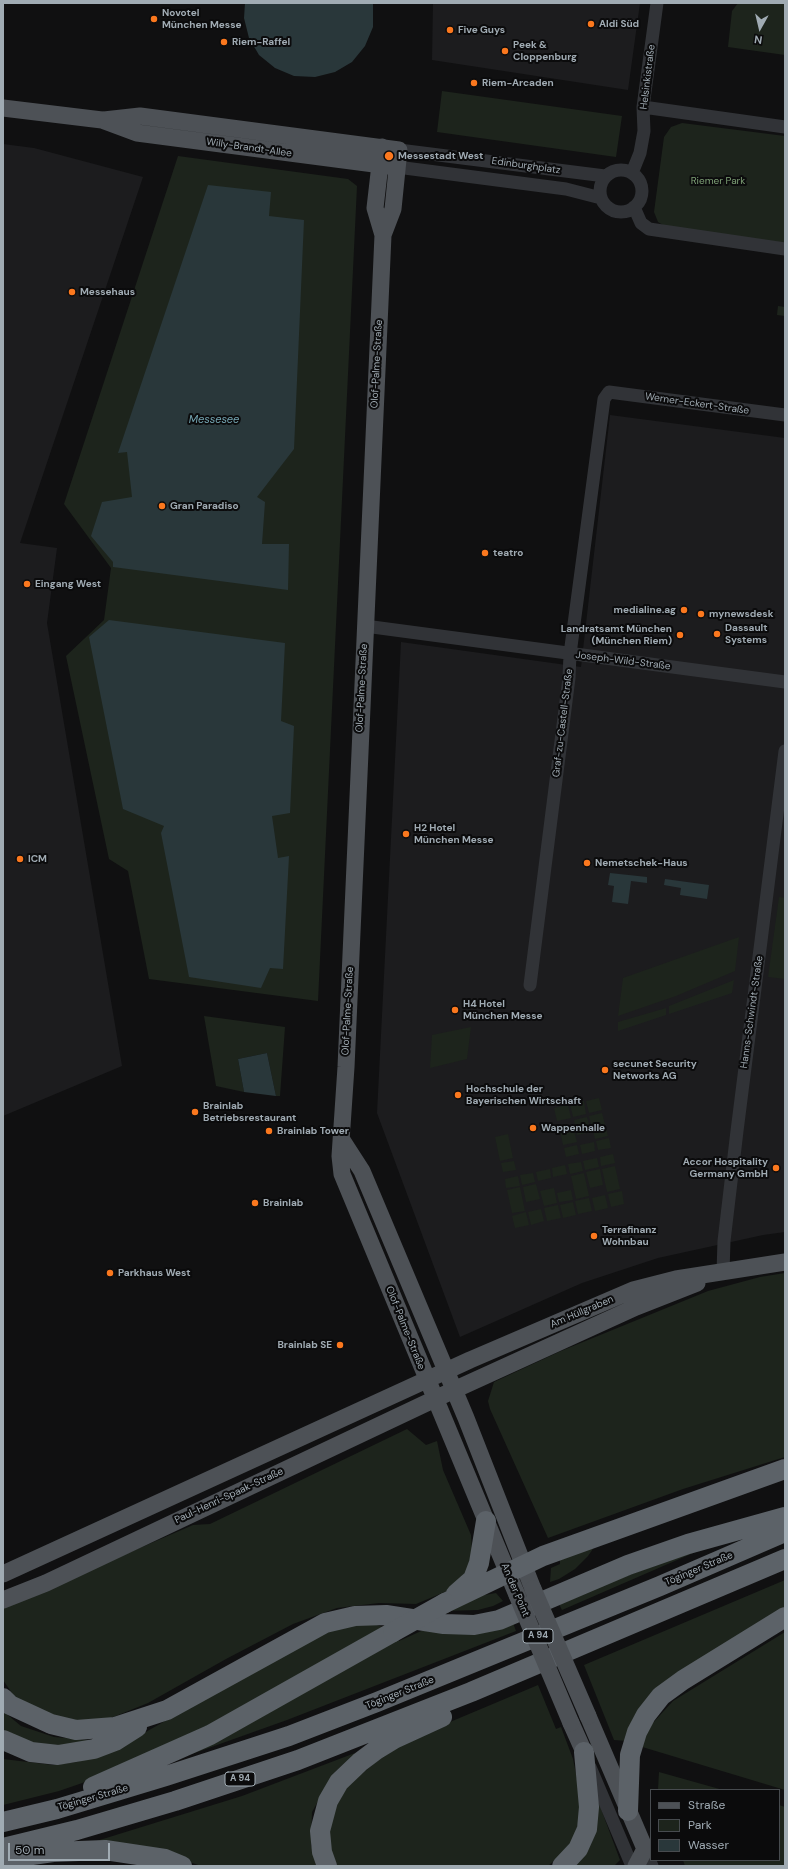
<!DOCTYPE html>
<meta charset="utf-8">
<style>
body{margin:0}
#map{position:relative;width:788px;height:1869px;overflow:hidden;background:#101011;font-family:"DM Sans",sans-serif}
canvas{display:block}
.frame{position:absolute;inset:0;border:4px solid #a0abb3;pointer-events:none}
.legend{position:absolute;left:650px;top:1789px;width:130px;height:72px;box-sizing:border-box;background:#0b0b0c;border:1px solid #474b4f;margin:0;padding:5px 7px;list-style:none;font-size:12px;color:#a0abb3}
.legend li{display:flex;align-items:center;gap:8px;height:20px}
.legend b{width:20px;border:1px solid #474b4f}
.north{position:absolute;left:740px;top:8px;width:40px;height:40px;-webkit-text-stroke:3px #0b0b0c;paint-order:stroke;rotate:188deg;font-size:11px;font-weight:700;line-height:16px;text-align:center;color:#a0abb3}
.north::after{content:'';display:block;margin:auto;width:14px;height:18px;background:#a0abb3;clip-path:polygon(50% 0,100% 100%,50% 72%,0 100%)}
.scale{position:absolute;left:8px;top:1843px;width:102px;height:18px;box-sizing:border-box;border:2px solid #a0abb3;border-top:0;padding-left:5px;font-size:12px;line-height:14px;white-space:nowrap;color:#a0abb3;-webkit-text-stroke:3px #0b0b0c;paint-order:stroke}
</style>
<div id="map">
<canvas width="788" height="1869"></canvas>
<div class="frame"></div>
<ul class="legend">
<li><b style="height:5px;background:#4d5156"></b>Straße</li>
<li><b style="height:11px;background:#1d241c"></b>Park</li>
<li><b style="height:11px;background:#29373a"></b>Wasser</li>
</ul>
<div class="north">N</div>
<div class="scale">50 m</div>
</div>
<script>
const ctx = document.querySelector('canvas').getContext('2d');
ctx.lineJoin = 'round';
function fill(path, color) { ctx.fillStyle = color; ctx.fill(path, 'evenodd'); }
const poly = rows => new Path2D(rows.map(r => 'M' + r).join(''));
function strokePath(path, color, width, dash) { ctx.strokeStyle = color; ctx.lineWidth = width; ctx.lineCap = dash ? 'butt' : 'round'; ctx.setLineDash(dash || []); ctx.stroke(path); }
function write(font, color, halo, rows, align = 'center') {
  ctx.font = font + ' "DM Sans",sans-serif'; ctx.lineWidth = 4; ctx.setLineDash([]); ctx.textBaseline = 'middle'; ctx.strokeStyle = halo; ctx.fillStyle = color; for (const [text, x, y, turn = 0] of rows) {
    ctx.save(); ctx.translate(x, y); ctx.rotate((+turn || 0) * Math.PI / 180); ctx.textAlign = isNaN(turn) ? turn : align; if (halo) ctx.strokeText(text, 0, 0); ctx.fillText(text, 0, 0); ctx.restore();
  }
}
const built = poly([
 [433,3,640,3,628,90,432,60],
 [3,144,34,148,143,177,20,543,57,548,47,623,122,1066,3,1116],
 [610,415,785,438,785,1232,763,1235,658,1258,582,1283,460,1337,377,1113,401,642,581,667]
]);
const green = poly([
 [738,3,785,3,785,55,728,47,732,11],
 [442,91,622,116,616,157,437,132],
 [682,123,785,136,785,243,668,228,658,222,654,212,664,137,671,127],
 [178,156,348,179,357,186,318,1001,149,979,128,871,109,859,66,656,104,620,111,568,64,504],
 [778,306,785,307,785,316,777,315],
 [779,897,785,898,785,979,768,977],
 [739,937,735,971,676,996,618,1016,623,978],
 [734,980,732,993,669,1014,669,1006],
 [666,1008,666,1015,618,1031,618,1022],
 [204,1016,285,1027,280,1096,276,1096,267,1053,238,1059,244,1092,216,1086],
 [471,1027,467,1059,430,1068,432,1035],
 [599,1098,602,1110,589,1113,586,1101],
 [584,1101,586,1114,573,1117,570,1104],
 [568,1105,571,1118,557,1121,554,1108],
 [602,1113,608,1136,595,1139,589,1116],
 [587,1117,591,1132,577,1135,574,1120],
 [573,1127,577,1142,563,1145,560,1130],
 [508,1134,513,1158,500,1161,495,1137],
 [609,1138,611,1148,598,1150,596,1141],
 [594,1142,595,1151,582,1154,580,1145],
 [577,1145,579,1154,566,1157,564,1148],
 [613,1154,615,1163,601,1166,600,1157],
 [597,1158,599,1167,585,1170,583,1161],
 [514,1161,516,1170,503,1172,501,1163],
 [581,1162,583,1171,570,1174,568,1164],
 [565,1165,567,1174,553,1177,552,1168],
 [615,1166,620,1189,607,1192,602,1169],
 [550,1169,551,1178,538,1181,536,1172],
 [600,1169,603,1185,590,1188,586,1172],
 [533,1173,535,1182,522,1185,520,1175],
 [584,1173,589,1196,576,1199,571,1176],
 [518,1176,520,1186,506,1188,505,1179],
 [536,1184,540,1199,526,1202,523,1187],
 [520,1187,525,1211,512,1213,507,1190],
 [554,1188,557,1203,544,1206,540,1191],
 [571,1190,573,1200,559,1202,557,1193],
 [622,1191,624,1204,611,1207,608,1194],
 [605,1195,608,1208,595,1211,592,1198],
 [589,1198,592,1211,578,1214,575,1201],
 [573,1202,576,1215,563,1218,560,1205],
 [558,1205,561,1218,547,1221,544,1208],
 [541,1209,544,1221,531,1225,528,1212],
 [526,1212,529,1225,515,1228,512,1216],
 [785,1273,785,1457,683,1489,548,1538,490,1409,488,1401,494,1382,561,1351,708,1291,760,1277],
 [407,1429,426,1445,437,1441,443,1470,471,1535,472,1553,468,1569,452,1589,416,1604,379,1603,337,1608,293,1624,226,1659,148,1703,101,1722,57,1720,14,1696,3,1680,3,1607,193,1525,210,1524],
 [730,1537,562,1610,558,1602],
 [595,1546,588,1556,575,1569,559,1579,550,1582,551,1568,560,1564,560,1558],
 [785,1580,785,1608,685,1670,627,1741,614,1740,584,1665],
 [496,1593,503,1601,493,1606,478,1610,444,1611,473,1597],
 [367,1622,383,1627,241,1709,117,1771,59,1791,3,1805,3,1759,53,1765,77,1762,95,1756,121,1746,322,1632],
 [513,1623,516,1631,287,1720,189,1755,396,1637,399,1641,428,1628,452,1634,482,1632],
 [785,1632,785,1790,639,1746,651,1725,673,1701],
 [538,1685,556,1729,561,1727,573,1759,582,1804,574,1843,548,1866,334,1866,329,1840,329,1812,347,1786,376,1762,404,1743,450,1722],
 [3,1711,21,1726,54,1737,90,1740,68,1747,31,1744,3,1730],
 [355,1753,334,1773,312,1812,311,1845,318,1866,201,1866,178,1858,90,1843,242,1796],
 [659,1772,723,1790,658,1790],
 [597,1798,620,1860,614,1866,572,1866],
 [779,1805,785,1807,785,1866,685,1866,683,1860,779,1860]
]);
const water = poly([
 [245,3,373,3,373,27,365,46,352,62,335,72,315,77,294,76,275,68,259,55,249,38,244,18],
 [208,185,271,192,269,216,304,220,294,449,257,497,265,502,262,544,289,544,288,590,113,567,113,562,91,536,102,502,132,497,127,452,118,453],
 [109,620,285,643,281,721,294,726,290,813,272,816,278,858,289,856,283,969,270,968,261,988,189,977,161,833,164,826,123,809,89,637],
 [610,873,647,877,647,883,631,881,628,904,612,902,614,886,608,885],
 [665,879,709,885,707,899,680,895,681,888,664,885],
 [267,1053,276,1096,244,1092,238,1059]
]);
const minor = poly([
 [643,107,785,127],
 [399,150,605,176],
 [397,167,566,189,601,198],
 '600 191a21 21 0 1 1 42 0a21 21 0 1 1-42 0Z',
 [632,173,640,153,644,131,643,107,657,3],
 [634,207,641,223,649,229,785,249],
 [365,626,785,682],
 [530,985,569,678,570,654,604,399,609,392,785,415],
 [723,1272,724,1241,737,1131,785,751],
 [590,1767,632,1866],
 [645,1849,652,1866]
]);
const major = poly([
 [3,108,102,120,137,133,397,167],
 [104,120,140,116,399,150,393,209,383,235],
 [382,147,375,208,383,235,346,1067,340,1156,342,1174,517,1595],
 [342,1140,362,1171,466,1418,533,1589],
 [3,1574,470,1360,633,1290,676,1279,785,1262],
 [3,1600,46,1583,454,1390,636,1307,697,1283],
 [588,1716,645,1849,636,1866],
 [571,1723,584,1752]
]);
const highway = poly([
 [456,1594,473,1579,479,1563,486,1521],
 [445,1603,543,1556,785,1469],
 [3,1698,10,1705,51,1724,76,1730,115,1727,167,1710,325,1623,355,1616,386,1615,444,1624,474,1625,499,1620,628,1565,688,1544,785,1517],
 [3,1740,31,1752,58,1755,94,1749,115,1741,137,1727],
 [93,1787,210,1735,393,1632],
 [628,1811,630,1755,637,1732,646,1715,661,1696,683,1680,785,1617],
 [3,1822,57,1809,166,1776,289,1736,377,1702,660,1586,785,1532],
 [3,1848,77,1830,175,1801,298,1760,471,1692,785,1559],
 [11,1858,53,1852,105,1850,165,1859,182,1866],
 [327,1866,322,1852,320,1831,328,1801,339,1782,360,1762,376,1750,394,1739,442,1717],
 [562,1866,578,1849,587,1829,589,1807,584,1752]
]);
const majorBridge = poly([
 [533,1589,588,1716],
 [517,1595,571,1723]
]);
const highwayBridge = poly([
 [393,1632,445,1603]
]);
const markers = [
 [154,19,4,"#fb781e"],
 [591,24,4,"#fb781e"],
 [450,30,4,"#fb781e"],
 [224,42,4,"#fb781e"],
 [505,51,4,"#fb781e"],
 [474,83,4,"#fb781e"],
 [389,156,5,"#fb781e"],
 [72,292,4,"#fb781e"],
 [162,506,4,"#fb781e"],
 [485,553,4,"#fb781e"],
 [27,584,4,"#fb781e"],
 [684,610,4,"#fb781e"],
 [701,614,4,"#fb781e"],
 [717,634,4,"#fb781e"],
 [680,635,4,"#fb781e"],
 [406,834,4,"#fb781e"],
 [20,859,4,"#fb781e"],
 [587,863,4,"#fb781e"],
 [455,1010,4,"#fb781e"],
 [605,1070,4,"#fb781e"],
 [458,1095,4,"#fb781e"],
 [195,1112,4,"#fb781e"],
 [533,1128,4,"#fb781e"],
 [269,1131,4,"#fb781e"],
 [776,1168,4,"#fb781e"],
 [255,1203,4,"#fb781e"],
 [594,1236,4,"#fb781e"],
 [110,1273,4,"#fb781e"],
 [340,1345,4,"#fb781e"]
];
const shields = [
 [538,1636,30],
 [240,1779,30]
];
const shieldNames = [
 ["A 94",538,1636],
 ["A 94",240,1779]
];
const poiNames = [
 ["Novotel",162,13],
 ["München Messe",162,25],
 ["Aldi Süd",599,24],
 ["Five Guys",458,30],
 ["Riem-Raffel",232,42],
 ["Peek &",513,45],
 ["Cloppenburg",513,57],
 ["Riem-Arcaden",482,83],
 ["Messestadt West",398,156],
 ["Messehaus",80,292],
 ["Gran Paradiso",170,506],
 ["teatro",493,553],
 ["Eingang West",35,584],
 ["medialine.ag",676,610,"right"],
 ["mynewsdesk",709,614],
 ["Dassault",725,628],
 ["Systems",725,640],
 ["Landratsamt München",672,629,"right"],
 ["(München Riem)",672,641,"right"],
 ["H2 Hotel",414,828],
 ["München Messe",414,840],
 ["ICM",28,859],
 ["Nemetschek-Haus",595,863],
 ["H4 Hotel",463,1004],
 ["München Messe",463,1016],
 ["secunet Security",613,1064],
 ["Networks AG",613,1076],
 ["Hochschule der",466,1089],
 ["Bayerischen Wirtschaft",466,1101],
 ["Brainlab",203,1106],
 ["Betriebsrestaurant",203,1118],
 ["Wappenhalle",541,1128],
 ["Brainlab Tower",277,1131],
 ["Accor Hospitality",768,1162,"right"],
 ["Germany GmbH",768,1174,"right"],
 ["Brainlab",263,1203],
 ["Terrafinanz",602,1230],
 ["Wohnbau",602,1242],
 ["Parkhaus West",118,1273],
 ["Brainlab SE",332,1345,"right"]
];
const streetNames = [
 ["Helsinkistraße",648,77,-83],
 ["Willy-Brandt-Allee",249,148,8],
 ["Edinburghplatz",526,166,8],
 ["Olof-Palme-Straße",377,364,-87],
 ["Werner-Eckert-Straße",697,404,8],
 ["Joseph-Wild-Straße",623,661,7],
 ["Olof-Palme-Straße",362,688,-87],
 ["Graf-zu-Castell-Straße",563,723,-83],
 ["Olof-Palme-Straße",348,1011,-87],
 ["Hanns-Schwindt-Straße",752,1012,-82],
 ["Am Hüllgraben",582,1312,-23],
 ["Olof-Palme-Straße",405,1328,68],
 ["Paul-Henri-Spaak-Straße",229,1496,-25],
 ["Töginger Straße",699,1569,-23],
 ["An der Point",515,1590,67],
 ["Töginger Straße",400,1693,-22],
 ["Töginger Straße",93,1798,-16]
];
const parkNames = [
 ["Riemer Park",718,181]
];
const waterNames = [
 ["Messesee",214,420]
];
fill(built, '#1c1c1e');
fill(green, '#1d241c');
fill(water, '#29373a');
strokePath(minor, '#313337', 13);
strokePath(major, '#4d5156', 17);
strokePath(highway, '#5c6268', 20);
strokePath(majorBridge, '#4d5156', 17);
strokePath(highwayBridge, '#5c6268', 20);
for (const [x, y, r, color] of markers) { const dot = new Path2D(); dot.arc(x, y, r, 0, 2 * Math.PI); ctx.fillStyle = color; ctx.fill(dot); strokePath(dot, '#0b0b0c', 1.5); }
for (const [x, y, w] of shields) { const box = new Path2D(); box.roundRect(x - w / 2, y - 7, w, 14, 3); ctx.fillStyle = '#0b0b0c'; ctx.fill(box); strokePath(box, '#a0abb3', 1); }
write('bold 9px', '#a0abb3', null, shieldNames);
write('bold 10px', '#a0abb3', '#0b0b0c', poiNames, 'left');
write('10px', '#a0abb3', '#0b0b0c', streetNames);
write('10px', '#7ea076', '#0b0b0c', parkNames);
write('italic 11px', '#74a4b1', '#0b0b0c', waterNames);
</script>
